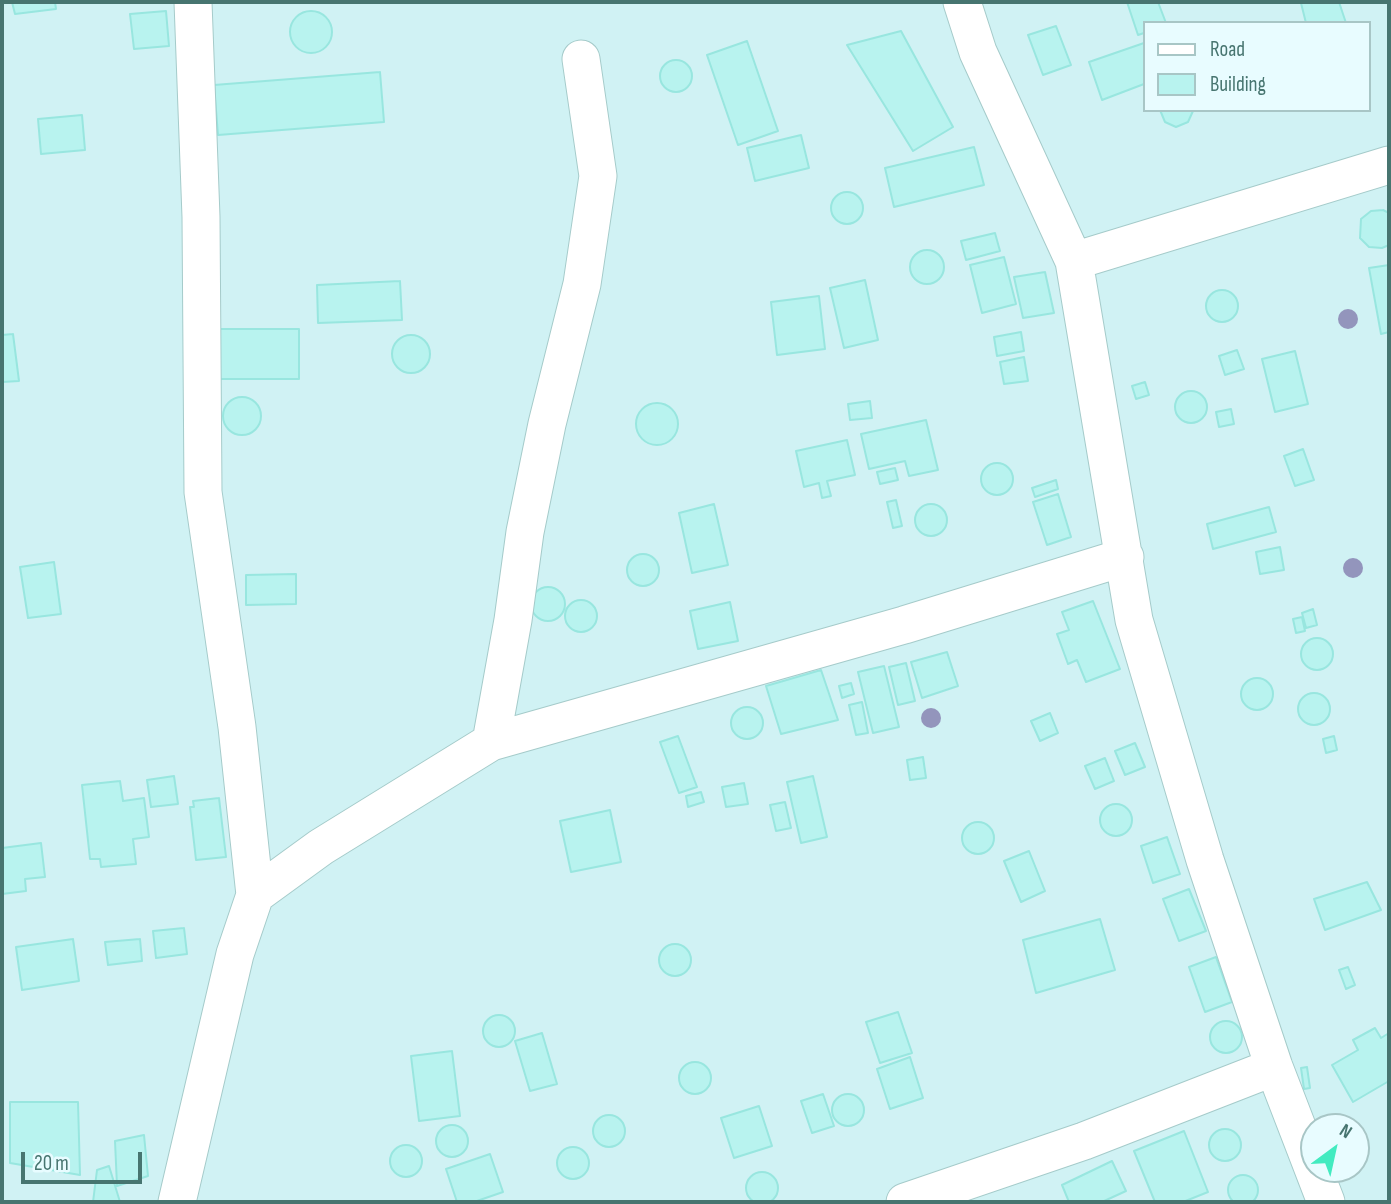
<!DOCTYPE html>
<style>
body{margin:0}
#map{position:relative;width:1391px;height:1204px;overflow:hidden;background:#e2f9fd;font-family:"Sofia Sans Condensed",sans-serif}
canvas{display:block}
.frame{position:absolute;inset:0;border:4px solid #477570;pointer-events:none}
.legend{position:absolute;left:1143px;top:21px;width:228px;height:91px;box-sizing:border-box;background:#e8fcff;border:2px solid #a8c6c6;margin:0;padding:9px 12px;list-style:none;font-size:21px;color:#477570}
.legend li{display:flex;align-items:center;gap:14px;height:35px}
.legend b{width:35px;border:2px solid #a8c6c6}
.north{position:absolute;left:1300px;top:1113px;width:70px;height:70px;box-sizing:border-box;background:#e8fcff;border:2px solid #a8c6c6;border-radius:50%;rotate:33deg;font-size:19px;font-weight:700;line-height:28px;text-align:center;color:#477570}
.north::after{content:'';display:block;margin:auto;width:24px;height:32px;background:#42ebc0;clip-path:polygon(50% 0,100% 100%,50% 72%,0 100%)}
.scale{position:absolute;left:21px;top:1152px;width:121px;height:32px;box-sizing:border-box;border:4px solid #477570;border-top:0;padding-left:9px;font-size:21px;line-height:24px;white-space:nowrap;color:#477570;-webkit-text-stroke:5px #e8fcff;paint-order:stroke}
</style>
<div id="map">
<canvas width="1391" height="1204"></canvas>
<div class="frame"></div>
<ul class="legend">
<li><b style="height:9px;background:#fff"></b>Road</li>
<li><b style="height:19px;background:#b8f3ef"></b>Building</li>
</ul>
<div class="north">N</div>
<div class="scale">20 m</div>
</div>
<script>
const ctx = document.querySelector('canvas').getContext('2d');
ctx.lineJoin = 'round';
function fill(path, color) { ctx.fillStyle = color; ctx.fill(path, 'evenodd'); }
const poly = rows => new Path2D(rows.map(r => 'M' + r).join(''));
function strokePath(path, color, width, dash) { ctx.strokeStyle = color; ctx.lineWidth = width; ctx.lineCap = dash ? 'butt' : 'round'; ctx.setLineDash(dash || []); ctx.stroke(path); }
const residential = poly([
 [2,2,1389,2,1389,1202,2,1202],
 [1144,23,1368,23,1368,110,1144,110],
 [1314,1127,1356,1127,1356,1169,1314,1169]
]);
const building = poly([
 [12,2,55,2,56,9,15,14,12,2],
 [1127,2,1158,2,1166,23,1144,23,1144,33,1138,35,1127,2],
 [1339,2,1346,23,1306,23,1301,3,1339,2],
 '290 32a21 21 0 1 1 42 0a21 21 0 1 1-42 0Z',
 [166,11,169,46,134,49,130,14,166,11],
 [1056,26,1071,65,1043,75,1028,35,1056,26],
 [901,31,953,127,913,151,847,45,901,31],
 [747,41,778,131,738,145,707,55,747,41],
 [1144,43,1144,84,1102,100,1089,62,1144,43],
 '660 76a16 16 0 1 1 32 0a16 16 0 1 1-32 0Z',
 [380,72,384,122,218,135,214,85,380,72],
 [1160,110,1193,110,1193,111,1188,122,1176,127,1165,122,1160,110],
 [82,115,85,150,41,154,38,119,82,115],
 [801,135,809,168,755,181,747,148,801,135],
 [974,147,984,185,894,207,885,168,974,147],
 '831 208a16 16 0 1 1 32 0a16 16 0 1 1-32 0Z',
 [1383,210,1389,213,1389,245,1382,248,1369,247,1360,238,1361,219,1371,211,1383,210],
 [995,233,1000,251,966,260,961,241,995,233],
 '910 267a17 17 0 1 1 34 0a17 17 0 1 1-34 0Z',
 [1004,257,1016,304,982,313,970,265,1004,257],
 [1389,265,1389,332,1381,334,1369,268,1389,265],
 [1045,272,1054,313,1023,318,1014,277,1045,272],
 [865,280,878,340,844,348,830,288,865,280],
 [400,281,402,320,318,323,317,285,400,281],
 '1206 306a16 16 0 1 1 32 0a16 16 0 1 1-32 0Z',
 [819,296,825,349,777,355,771,302,819,296],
 [216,329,299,329,299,379,216,379,216,329],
 [1021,332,1024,351,997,356,994,337,1021,332],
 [13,334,19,381,2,382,2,335,13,334],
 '392 354a19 19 0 1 1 38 0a19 19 0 1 1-38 0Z',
 [1237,350,1244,369,1225,375,1219,356,1237,350],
 [1295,351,1308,404,1275,412,1262,359,1295,351],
 [1024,357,1028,381,1004,384,1000,362,1024,357],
 [1145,382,1149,395,1136,399,1132,386,1145,382],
 '1175 407a16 16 0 1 1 32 0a16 16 0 1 1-32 0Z',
 '223 416a19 19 0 1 1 38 0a19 19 0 1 1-38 0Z',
 [870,401,872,418,850,420,848,404,870,401],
 '636 424a21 21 0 1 1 42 0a21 21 0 1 1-42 0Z',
 [1231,409,1234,424,1219,427,1216,412,1231,409],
 [926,420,938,470,909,476,905,461,869,469,861,434,926,420],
 [847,440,855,475,827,481,831,496,822,498,819,483,804,487,796,451,847,440],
 [1303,449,1314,480,1295,486,1284,456,1303,449],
 '981 479a16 16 0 1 1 32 0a16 16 0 1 1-32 0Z',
 [895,468,898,480,880,484,877,472,895,468],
 [1056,480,1058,489,1035,497,1032,488,1056,480],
 [1058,494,1071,537,1047,545,1033,502,1058,494],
 [896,500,902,526,893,528,887,502,896,500],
 [714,504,728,565,692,573,679,513,714,504],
 '915 520a16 16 0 1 1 32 0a16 16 0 1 1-32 0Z',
 [1269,507,1276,532,1213,549,1207,524,1269,507],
 [1280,547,1284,570,1260,574,1256,552,1280,547],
 '627 570a16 16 0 1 1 32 0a16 16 0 1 1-32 0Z',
 [54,562,61,614,28,618,20,567,54,562],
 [296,574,296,604,246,605,246,575,296,574],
 '531 604a17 17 0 1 1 34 0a17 17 0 1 1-34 0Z',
 '565 616a16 16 0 1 1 32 0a16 16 0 1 1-32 0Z',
 [1093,601,1120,669,1086,682,1077,660,1068,664,1057,634,1069,630,1062,612,1093,601],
 [730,602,738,641,698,649,690,611,730,602],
 [1313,609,1317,625,1306,628,1302,613,1313,609],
 [1302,617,1305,631,1296,633,1293,619,1302,617],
 '1301 654a16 16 0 1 1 32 0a16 16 0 1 1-32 0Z',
 [947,652,958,686,922,698,911,662,947,652],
 [906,663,915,701,898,705,889,667,906,663],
 [884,666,899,727,873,733,858,672,884,666],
 [821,670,838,720,781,734,766,686,821,670],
 '1241 694a16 16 0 1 1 32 0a16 16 0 1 1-32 0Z',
 [851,683,854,694,842,698,839,686,851,683],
 '1298 709a16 16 0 1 1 32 0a16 16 0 1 1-32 0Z',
 [862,702,868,733,856,735,849,705,862,702],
 '731 723a16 16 0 1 1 32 0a16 16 0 1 1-32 0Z',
 [1050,713,1058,733,1040,741,1031,721,1050,713],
 [678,736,697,787,679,793,660,742,678,736],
 [1334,736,1337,750,1326,753,1323,739,1334,736],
 [1135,743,1145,767,1125,775,1115,751,1135,743],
 [923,757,926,778,910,780,907,760,923,757],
 [1105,758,1114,781,1095,789,1085,766,1105,758],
 [174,776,178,804,151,807,147,780,174,776],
 [813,776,827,837,801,843,787,782,813,776],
 [120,781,123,801,144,798,149,837,133,839,136,864,101,867,100,859,90,859,82,785,120,781],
 [744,783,748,804,726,807,722,787,744,783],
 [701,792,704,802,688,807,686,796,701,792],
 [219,798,226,857,196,860,190,807,194,807,193,801,219,798],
 [785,802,791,828,776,831,770,805,785,802],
 '1100 820a16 16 0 1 1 32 0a16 16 0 1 1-32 0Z',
 [610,810,621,862,571,872,560,821,610,810],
 '962 838a16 16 0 1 1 32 0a16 16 0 1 1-32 0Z',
 [1167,837,1180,874,1153,883,1141,846,1167,837],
 [41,843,45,877,25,879,26,891,2,894,2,848,41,843],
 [1029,851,1045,891,1021,902,1004,861,1029,851],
 [1367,882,1381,910,1325,930,1314,899,1367,882],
 [1189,889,1206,931,1179,941,1163,899,1189,889],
 [1100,919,1115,970,1036,993,1023,940,1100,919],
 [184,928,187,954,156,958,153,931,184,928],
 [73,939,79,981,22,990,16,947,73,939],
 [140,939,142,961,108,965,105,942,140,939],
 '659 960a16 16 0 1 1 32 0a16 16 0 1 1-32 0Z',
 [1216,957,1232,1002,1205,1012,1189,967,1216,957],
 [1348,967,1355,985,1346,989,1339,970,1348,967],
 [898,1012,912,1053,880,1063,866,1022,898,1012],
 '483 1031a16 16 0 1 1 32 0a16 16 0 1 1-32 0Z',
 '1210 1037a16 16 0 1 1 32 0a16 16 0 1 1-32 0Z',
 [1375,1028,1381,1038,1389,1033,1389,1081,1353,1102,1332,1065,1358,1050,1353,1040,1375,1028],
 [542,1033,557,1084,530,1091,515,1041,542,1033],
 [452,1051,460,1116,419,1121,411,1056,452,1051],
 [910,1057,923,1098,890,1109,877,1069,910,1057],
 '679 1078a16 16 0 1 1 32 0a16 16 0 1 1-32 0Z',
 [1307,1067,1310,1088,1304,1089,1301,1068,1307,1067],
 [823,1094,834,1126,812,1133,801,1101,823,1094],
 '832 1110a16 16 0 1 1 32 0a16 16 0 1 1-32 0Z',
 [10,1102,78,1102,80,1175,10,1163,10,1102],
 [759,1106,772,1146,734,1158,721,1118,759,1106],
 '593 1131a16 16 0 1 1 32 0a16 16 0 1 1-32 0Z',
 '436 1141a16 16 0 1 1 32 0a16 16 0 1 1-32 0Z',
 '1209 1145a16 16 0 1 1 32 0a16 16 0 1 1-32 0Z',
 [1184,1131,1208,1192,1183,1202,1155,1202,1134,1151,1184,1131],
 [144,1135,148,1176,117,1186,115,1141,144,1135],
 '390 1161a16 16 0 1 1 32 0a16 16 0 1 1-32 0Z',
 '557 1163a16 16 0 1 1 32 0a16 16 0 1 1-32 0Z',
 [490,1154,503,1192,474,1202,457,1202,446,1169,490,1154],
 [1112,1161,1126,1191,1102,1202,1069,1202,1062,1185,1112,1161],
 [109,1166,120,1202,93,1202,97,1170,109,1166],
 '746 1188a16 16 0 1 1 32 0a16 16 0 1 1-32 0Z',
 '1228 1190a15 15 0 1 1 30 0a15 15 0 1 1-30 0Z'
]);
const street = poly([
 [962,2,978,52,1074,261,1134,620,1205,860,1274,1067,1326,1202],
 [1074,261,1389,165],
 [491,742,513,620,525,532,547,424,582,284,598,176,581,59],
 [255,895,321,847,491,742,904,625,1125,557],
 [177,1202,235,954,255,895,237,727,203,492,201,217,193,2],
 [905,1202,1084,1141,1274,1067]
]);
const trees = [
 [1348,319],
 [1353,568],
 [931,718]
];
fill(residential, '#d0f2f4');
fill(building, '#b8f3ef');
strokePath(building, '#98e6df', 2);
strokePath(street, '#a5cbca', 39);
strokePath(street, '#fff', 37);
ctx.fillStyle = '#9395bc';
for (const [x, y] of trees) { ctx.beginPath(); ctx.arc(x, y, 10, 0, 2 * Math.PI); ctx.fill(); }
</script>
